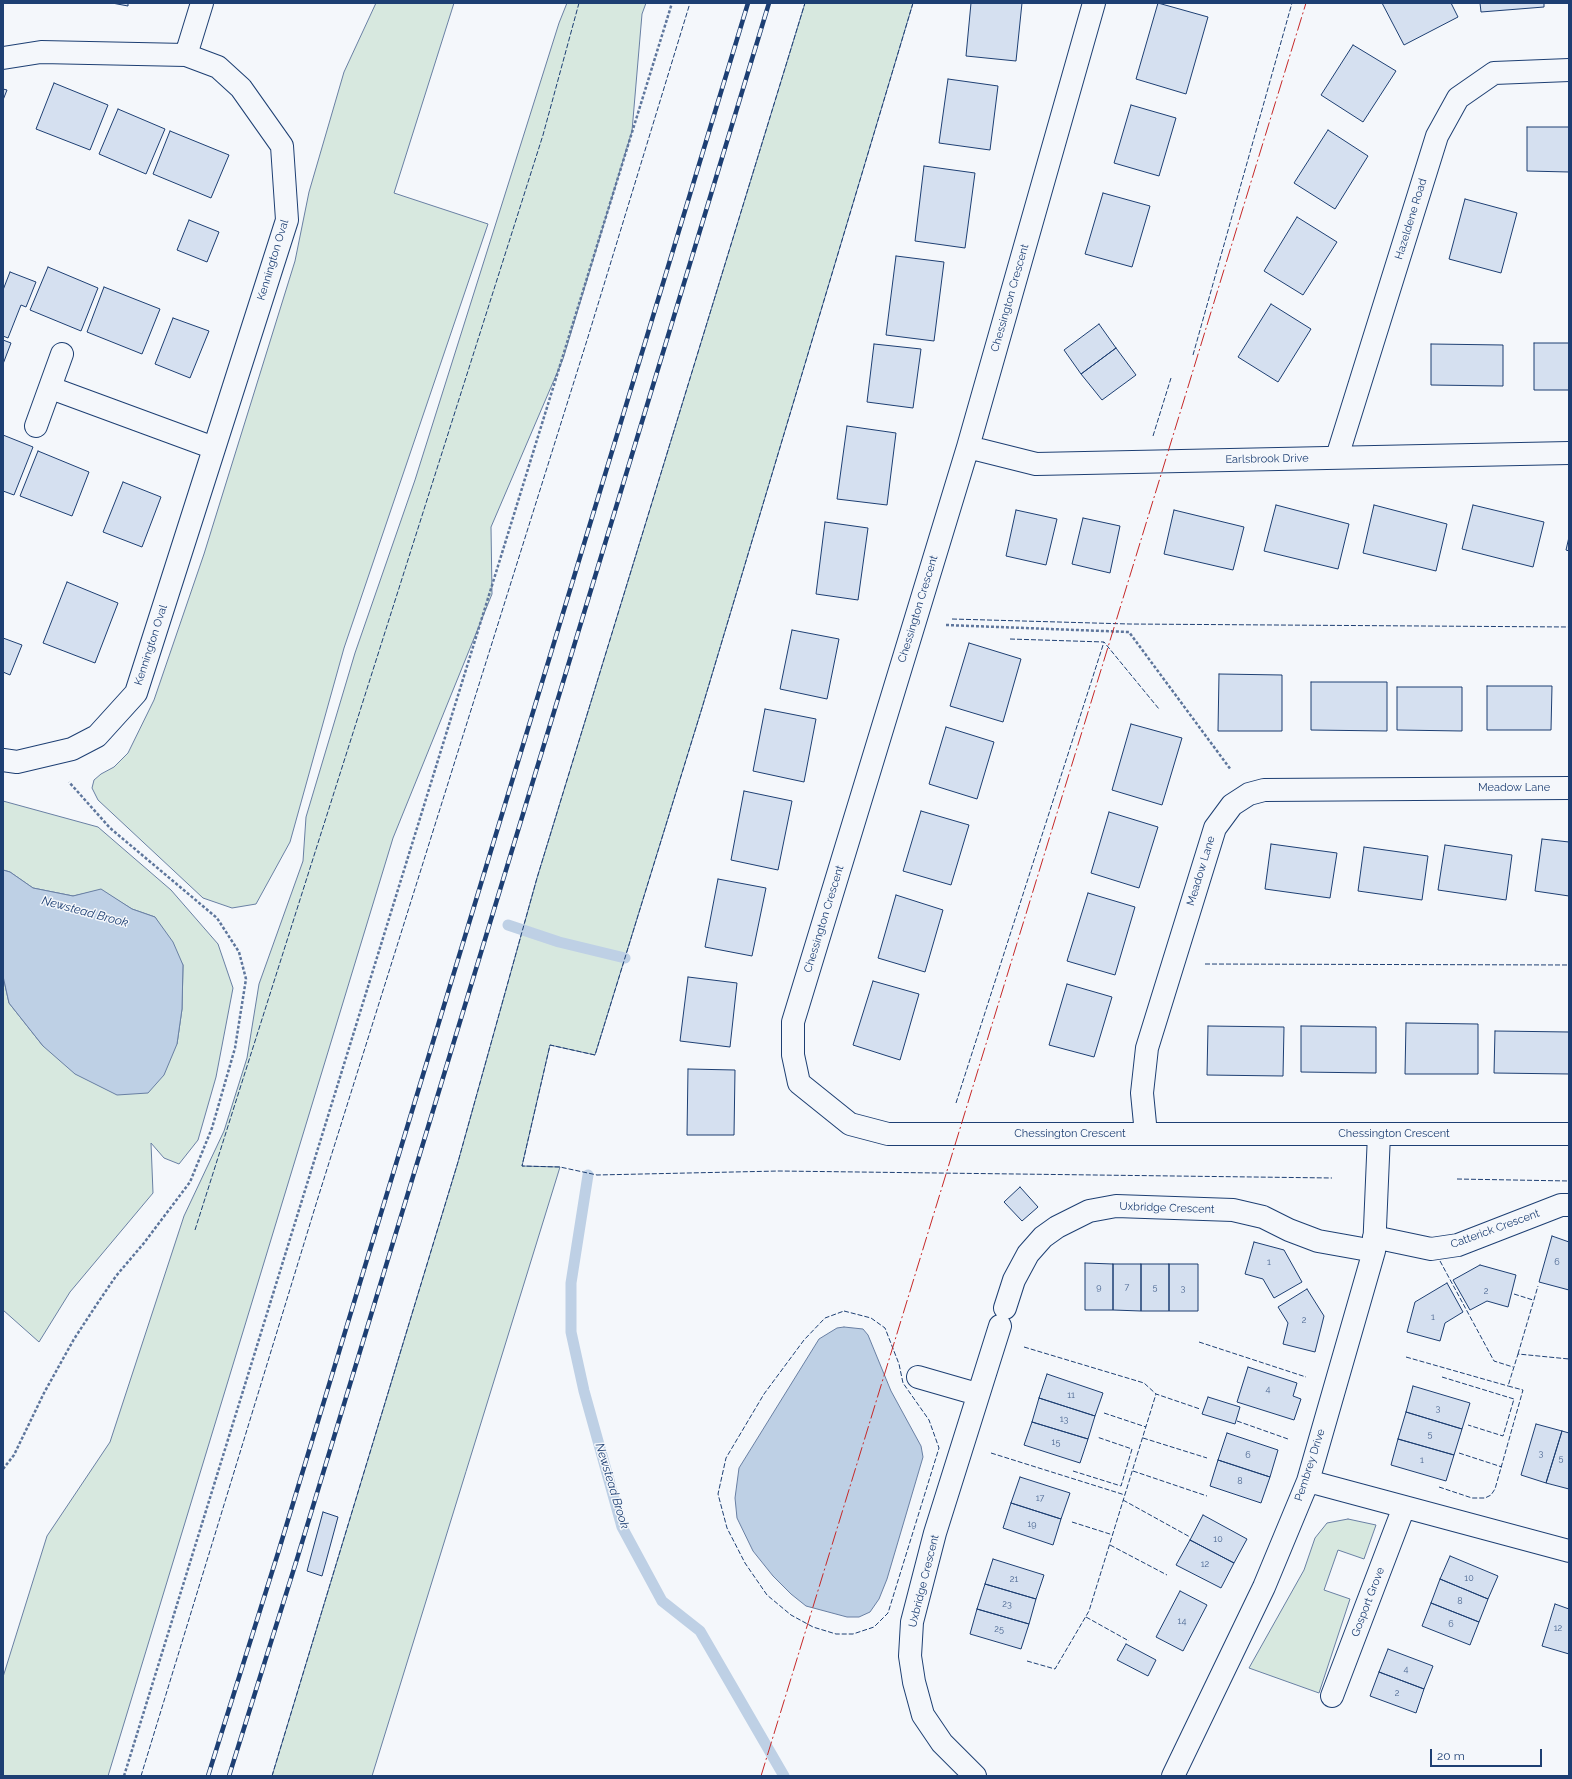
<!DOCTYPE html>
<style>
body{margin:0}
#map{position:relative;width:1572px;height:1779px;overflow:hidden;background:#f4f7fb;font-family:Raleway,sans-serif}
canvas{display:block}
.frame{position:absolute;inset:0;border:4px solid #1d3f73;pointer-events:none}
.scale{position:absolute;left:1430px;top:1749px;width:112px;height:18px;box-sizing:border-box;border:2px solid #1d3f73;border-top:0;padding-left:5px;font-size:12px;line-height:14px;white-space:nowrap;color:#1d3f73;-webkit-text-stroke:3px #f4f7fb;paint-order:stroke}
</style>
<div id="map">
<canvas width="1572" height="1779"></canvas>
<div class="frame"></div>
<div class="scale">20 m</div>
</div>
<script>
const ctx = document.querySelector('canvas').getContext('2d');
ctx.lineJoin = 'round';
function fill(path, color) { ctx.fillStyle = color; ctx.fill(path, 'evenodd'); }
const poly = rows => new Path2D(rows.map(r => 'M' + r).join(''));
function strokePath(path, color, width, dash) { ctx.strokeStyle = color; ctx.lineWidth = width; ctx.lineCap = dash ? 'butt' : 'round'; ctx.setLineDash(dash || []); ctx.stroke(path); }
function write(font, color, halo, rows, align = 'center') {
  ctx.font = font + ' Raleway,sans-serif'; ctx.lineWidth = 3; ctx.setLineDash([]); ctx.textBaseline = 'middle'; ctx.strokeStyle = halo; ctx.fillStyle = color; for (const [text, x, y, turn = 0] of rows) {
    ctx.save(); ctx.translate(x, y); ctx.rotate((+turn || 0) * Math.PI / 180); ctx.textAlign = isNaN(turn) ? turn : align; if (halo) ctx.strokeText(text, 0, 0); ctx.fillText(text, 0, 0); ctx.restore();
  }
}
const green = poly([
 [376,3,454,3,394,193,488,224,344,648,290,842,256,904,232,908,203,898,98,800,92,788,94,780,101,774,114,767,128,753,154,700,204,554,295,261,309,192,344,72,376,3],
 [567,3,646,3,642,14,632,131,563,359,491,527,492,594,393,838,108,1776,3,1776,3,1677,47,1536,110,1442,184,1216,224,1131,247,1058,259,984,303,861,306,817,355,653,415,480,559,23,567,3],
 [805,3,913,3,702,708,595,1055,550,1045,522,1166,560,1167,372,1776,272,1776,458,1162,537,878,805,3],
 [3,801,98,827,171,890,218,944,233,988,216,1077,198,1140,179,1164,164,1158,151,1143,153,1193,70,1292,39,1342,3,1310,3,976,9,1003,43,1046,177,1044,182,1009,183,965,155,917,132,909,101,890,73,896,33,888,10,872,3,870,3,801],
 [1348,1519,1376,1525,1364,1559,1338,1550,1324,1590,1350,1599,1319,1693,1249,1668,1304,1570,1315,1538,1327,1523,1348,1519]
]);
const water = poly([
 [3,870,10,872,33,888,73,896,101,889,132,909,155,917,173,942,183,965,182,1009,177,1044,164,1075,148,1093,117,1095,75,1074,43,1046,9,1003,3,976,3,870],
 [844,1327,863,1329,868,1335,891,1391,921,1446,923,1457,887,1579,879,1599,870,1612,859,1617,847,1617,806,1606,791,1594,773,1576,753,1551,737,1518,735,1498,739,1468,819,1339,837,1328,844,1327]
]);
const stream = poly([
 [508,925,559,942,625,958],
 [588,1175,571,1283,571,1332,584,1391,622,1527,662,1601,700,1631,784,1776]
]);
const building = poly([
 [112,3,128,3,128,6,112,3],
 [971,3,1022,3,1016,61,966,56,971,3],
 [1158,3,1208,17,1186,94,1136,79,1158,3],
 [1382,3,1451,3,1458,17,1404,45,1382,3],
 [1480,3,1544,3,1544,7,1481,12,1480,3],
 [1353,45,1396,71,1363,122,1321,95,1353,45],
 [948,79,998,86,990,150,939,143,948,79],
 [54,83,108,105,90,150,36,129,54,83],
 [3,89,7,90,3,100,3,89],
 [1131,105,1176,118,1159,176,1114,163,1131,105],
 [118,109,165,129,146,174,99,154,118,109],
 [1527,127,1569,127,1569,172,1527,171,1527,127],
 [1328,130,1368,156,1335,209,1294,183,1328,130],
 [170,131,229,155,211,198,153,174,170,131],
 [924,166,975,173,965,248,915,241,924,166],
 [1103,193,1150,206,1132,267,1085,254,1103,193],
 [1465,199,1517,213,1501,273,1449,259,1465,199],
 [1297,217,1337,242,1303,295,1264,271,1297,217],
 [189,220,219,232,207,262,177,250,189,220],
 [896,256,944,262,934,341,886,335,896,256],
 [48,267,98,288,81,331,30,310,48,267],
 [10,272,36,282,26,307,21,305,8,338,3,336,3,290,10,272],
 [104,287,160,309,142,354,87,332,104,287],
 [1271,304,1311,329,1278,382,1238,357,1271,304],
 [173,318,209,331,190,378,155,364,173,318],
 [1099,324,1116,348,1081,374,1064,350,1099,324],
 [3,340,11,343,3,364,3,340],
 [1534,343,1569,343,1569,390,1534,390,1534,343],
 [874,344,921,349,913,408,867,402,874,344],
 [1431,344,1503,345,1503,386,1431,385,1431,344],
 [1116,348,1136,375,1102,400,1081,374,1116,348],
 [847,426,896,433,887,505,837,499,847,426],
 [3,435,33,447,14,495,3,491,3,435],
 [38,451,89,472,72,516,20,496,38,451],
 [123,482,161,497,142,547,103,532,123,482],
 [1276,505,1349,524,1338,569,1264,551,1276,505],
 [1374,505,1447,524,1436,571,1363,553,1374,505],
 [1473,505,1544,522,1533,567,1462,549,1473,505],
 [1016,510,1057,519,1046,565,1006,556,1016,510],
 [1174,510,1244,527,1233,570,1164,554,1174,510],
 [1083,518,1120,526,1110,573,1072,564,1083,518],
 [825,522,868,528,858,600,816,594,825,522],
 [1569,537,1569,551,1566,550,1569,537],
 [67,582,118,603,95,663,43,643,67,582],
 [792,630,839,639,827,699,780,689,792,630],
 [3,638,22,645,10,675,3,672,3,638],
 [969,643,1021,659,1003,722,950,706,969,643],
 [1219,674,1282,675,1282,731,1218,731,1219,674],
 [1311,682,1387,682,1387,731,1311,730,1311,682],
 [1487,686,1552,686,1551,730,1487,730,1487,686],
 [1397,687,1462,687,1462,731,1397,730,1397,687],
 [765,709,816,719,804,782,753,771,765,709],
 [1131,724,1182,738,1162,805,1112,790,1131,724],
 [946,727,994,742,977,799,929,784,946,727],
 [744,791,792,801,778,870,731,860,744,791],
 [921,811,969,825,951,885,903,871,921,811],
 [1109,812,1158,827,1139,888,1091,873,1109,812],
 [1542,839,1569,842,1569,896,1535,891,1542,839],
 [1271,844,1337,853,1330,898,1265,889,1271,844],
 [1445,845,1512,855,1506,900,1438,890,1445,845],
 [1364,847,1428,856,1422,900,1358,891,1364,847],
 [718,879,766,888,752,956,705,947,718,879],
 [1088,893,1135,907,1115,975,1067,961,1088,893],
 [896,895,943,910,925,972,878,958,896,895],
 [688,977,737,983,730,1047,680,1041,688,977],
 [873,981,919,994,900,1060,853,1045,873,981],
 [1067,984,1112,997,1094,1057,1049,1045,1067,984],
 [1406,1023,1478,1024,1478,1074,1405,1074,1406,1023],
 [1208,1026,1284,1027,1283,1076,1207,1075,1208,1026],
 [1301,1026,1376,1027,1376,1073,1301,1072,1301,1026],
 [1495,1031,1569,1032,1569,1074,1494,1073,1495,1031],
 [688,1069,735,1070,734,1135,687,1135,688,1069],
 [1020,1187,1038,1207,1022,1221,1004,1202,1020,1187],
 [1552,1236,1569,1242,1569,1290,1539,1282,1552,1236],
 [1254,1242,1284,1250,1302,1282,1274,1298,1263,1279,1245,1274,1254,1242],
 [1085,1263,1113,1264,1113,1310,1085,1310,1085,1263],
 [1113,1264,1141,1264,1141,1311,1113,1310,1113,1264],
 [1141,1264,1169,1264,1169,1311,1141,1311,1141,1264],
 [1169,1264,1198,1264,1198,1311,1169,1311,1169,1264],
 [1480,1265,1516,1275,1508,1307,1487,1301,1470,1310,1453,1280,1480,1265],
 [1447,1283,1463,1312,1445,1323,1440,1341,1407,1332,1415,1302,1447,1283],
 [1307,1289,1324,1316,1315,1352,1283,1344,1288,1323,1278,1307,1307,1289],
 [1248,1367,1297,1383,1293,1396,1301,1399,1294,1420,1237,1402,1248,1367],
 [1047,1374,1103,1393,1095,1416,1039,1398,1047,1374],
 [1413,1386,1470,1403,1462,1429,1406,1412,1413,1386],
 [1208,1397,1240,1407,1235,1424,1202,1414,1208,1397],
 [1039,1398,1095,1416,1088,1439,1032,1422,1039,1398],
 [1406,1412,1462,1429,1454,1455,1398,1439,1406,1412],
 [1032,1422,1088,1439,1080,1463,1024,1445,1032,1422],
 [1536,1424,1562,1431,1546,1483,1521,1475,1536,1424],
 [1562,1431,1569,1433,1569,1489,1546,1483,1562,1431],
 [1227,1433,1278,1450,1270,1477,1218,1460,1227,1433],
 [1398,1439,1454,1455,1446,1481,1391,1465,1398,1439],
 [1218,1460,1270,1477,1261,1503,1210,1486,1218,1460],
 [1020,1477,1070,1493,1061,1519,1011,1503,1020,1477],
 [1011,1503,1061,1519,1053,1545,1003,1528,1011,1503],
 [323,1512,338,1517,322,1576,307,1571,323,1512],
 [1203,1515,1247,1539,1234,1563,1190,1540,1203,1515],
 [1190,1540,1234,1563,1221,1588,1176,1565,1190,1540],
 [1450,1556,1498,1576,1488,1599,1440,1579,1450,1556],
 [993,1559,1044,1575,1036,1599,985,1584,993,1559],
 [1440,1579,1488,1599,1479,1622,1431,1603,1440,1579],
 [985,1584,1036,1599,1029,1624,977,1609,985,1584],
 [1180,1591,1207,1605,1183,1651,1156,1637,1180,1591],
 [1431,1603,1479,1622,1470,1645,1422,1626,1431,1603],
 [1555,1604,1569,1609,1569,1654,1542,1646,1555,1604],
 [977,1609,1029,1624,1021,1649,970,1634,977,1609],
 [1126,1644,1156,1660,1148,1676,1117,1660,1126,1644],
 [1388,1649,1433,1666,1424,1689,1379,1672,1388,1649],
 [1379,1672,1424,1689,1416,1713,1370,1696,1379,1672]
]);
const path = poly([
 [946,625,1129,632,1231,770],
 [3,1469,14,1455,44,1393,74,1339,97,1304,116,1276,144,1243,190,1182,212,1128,235,1048,246,979,239,952,217,918,110,828,69,782],
 [124,1776,672,3]
]);
const minor = poly([
 [1094,3,968,447,793,1022,793,1055,799,1083,850,1124,888,1134,1569,1134],
 [186,55,202,3],
 [3,58,41,52,186,55,218,67,241,88,282,146,287,220,136,693,97,736,72,749,17,762,3,760],
 [51,388,214,448],
 [36,426,62,354],
 [968,447,1036,464,1569,453],
 [1337,457,1437,136,1458,98,1494,73,1569,70],
 [1146,1134,1142,1093,1147,1048,1215,828,1232,805,1249,794,1264,790,1569,788],
 [1374,1237,1431,1249,1458,1245,1561,1205,1569,1205],
 [1005,1308,1014,1280,1028,1254,1043,1237,1057,1227,1089,1211,1116,1206,1233,1210,1263,1217,1289,1230,1318,1241,1374,1251],
 [918,1377,977,1394],
 [1308,1481,1569,1551],
 [1332,1696,1404,1507],
 [975,1776,942,1743,923,1715,914,1682,910,1656,912,1622,935,1533,1000,1326],
 [1173,1776,1264,1587,1308,1481,1374,1251,1379,1134]
]);
const rail = poly([
 [208,1776,278,1553,748,3],
 [229,1776,297,1559,769,3]
]);
const fence = poly([
 [913,3,702,708,595,1055,550,1045,522,1166,560,1167,597,1175,779,1171,1332,1178],
 [1193,355,1292,3],
 [1153,436,1171,378],
 [952,619,1129,624,1569,627],
 [1010,639,1104,642,1159,709],
 [1205,964,1569,965],
 [956,1103,1104,642],
 [1457,1179,1569,1181],
 [195,1230,543,135,579,3],
 [1440,1261,1494,1361,1513,1367],
 [1514,1294,1533,1300],
 [844,1311,871,1318,885,1328,899,1364,903,1383,929,1420,939,1448,888,1613,874,1627,853,1634,836,1634,813,1627,791,1615,767,1595,745,1563,727,1528,718,1494,726,1458,764,1394,804,1340,825,1318,844,1311],
 [1199,1342,1306,1377],
 [1024,1347,1144,1383,1156,1394,1200,1409],
 [1518,1354,1538,1286],
 [1406,1357,1508,1386],
 [1442,1377,1514,1399,1503,1436,1468,1425],
 [1104,1413,1146,1427],
 [1237,1421,1288,1439],
 [1143,1438,1207,1458],
 [991,1453,1125,1495],
 [1459,1453,1502,1467],
 [1073,1471,1121,1486,1132,1449,1097,1437],
 [1133,1471,1207,1496],
 [1439,1487,1472,1498,1485,1498,1491,1495,1495,1489,1523,1390,1508,1386,1518,1354,1569,1359],
 [1123,1500,1190,1537],
 [1072,1522,1113,1535],
 [1110,1545,1167,1575],
 [1086,1617,1129,1641],
 [1027,1661,1055,1669,1089,1611,1156,1394],
 [141,1776,317,1201,588,337,690,3],
 [272,1776,458,1162,537,878,805,3]
]);
const power = poly([
 [761,1776,1306,3]
]);
const numberNames = [
 ["1",1269,1262],
 ["6",1557,1262],
 ["9",1099,1287],
 ["7",1127,1287],
 ["5",1155,1287],
 ["3",1183,1288],
 ["2",1486,1291],
 ["1",1433,1317],
 ["2",1304,1320],
 ["4",1268,1389],
 ["11",1071,1395],
 ["3",1438,1408],
 ["13",1064,1419],
 ["5",1430,1434],
 ["15",1056,1442],
 ["3",1541,1453],
 ["6",1248,1455],
 ["5",1561,1458],
 ["1",1422,1460],
 ["8",1240,1481],
 ["17",1040,1498],
 ["19",1032,1524],
 ["10",1218,1539],
 ["12",1205,1564],
 ["10",1469,1578],
 ["21",1014,1579],
 ["8",1460,1601],
 ["23",1007,1604],
 ["14",1182,1621],
 ["6",1451,1624],
 ["12",1558,1628],
 ["25",999,1629],
 ["4",1406,1669],
 ["2",1397,1693]
];
const streetNames = [
 ["Hazeldene Road",1411,219,-73],
 ["Kennington Oval",273,260,-73],
 ["Chessington Crescent",1010,298,-74],
 ["Earlsbrook Drive",1267,459,-1],
 ["Chessington Crescent",918,609,-73],
 ["Kennington Oval",151,645,-72],
 ["Meadow Lane",1514,788],
 ["Meadow Lane",1201,871,-73],
 ["Chessington Crescent",824,919,-73],
 ["Chessington Crescent",1070,1134],
 ["Chessington Crescent",1394,1134],
 ["Uxbridge Crescent",1167,1208,2],
 ["Catterick Crescent",1495,1229,-20],
 ["Pembrey Drive",1310,1465,-72],
 ["Uxbridge Crescent",924,1581,-76],
 ["Gosport Grove",1368,1602,-69]
];
const waterNames = [
 ["Newstead Brook",85,912,15],
 ["Newstead Brook",612,1486,73]
];
fill(green, '#d7e8df');
strokePath(green, '#687fa3', 1);
fill(water, '#bed0e5');
strokePath(water, '#687fa3', 1);
strokePath(stream, '#bed0e5', 11);
fill(building, '#d5e0f0');
strokePath(building, '#1d3f73', 1);
strokePath(minor, '#1d3f73', 24);
strokePath(path, '#5e769c', 2.5, [3, 2]);
strokePath(minor, '#f4f7fb', 22);
strokePath(rail, '#1d3f73', 4.5);
strokePath(rail, '#f4f7fb', 3, [9]);
strokePath(fence, '#1d3f73', 1, [5, 2]);
strokePath(power, '#c62828', 1, [14, 3, 2, 3]);
write('9px', '#4b6792', null, numberNames);
write('11px', '#1d3f73', '#f4f7fb', streetNames);
write('italic 12px', '#1d3f73', '#f4f7fb', waterNames);
</script>
